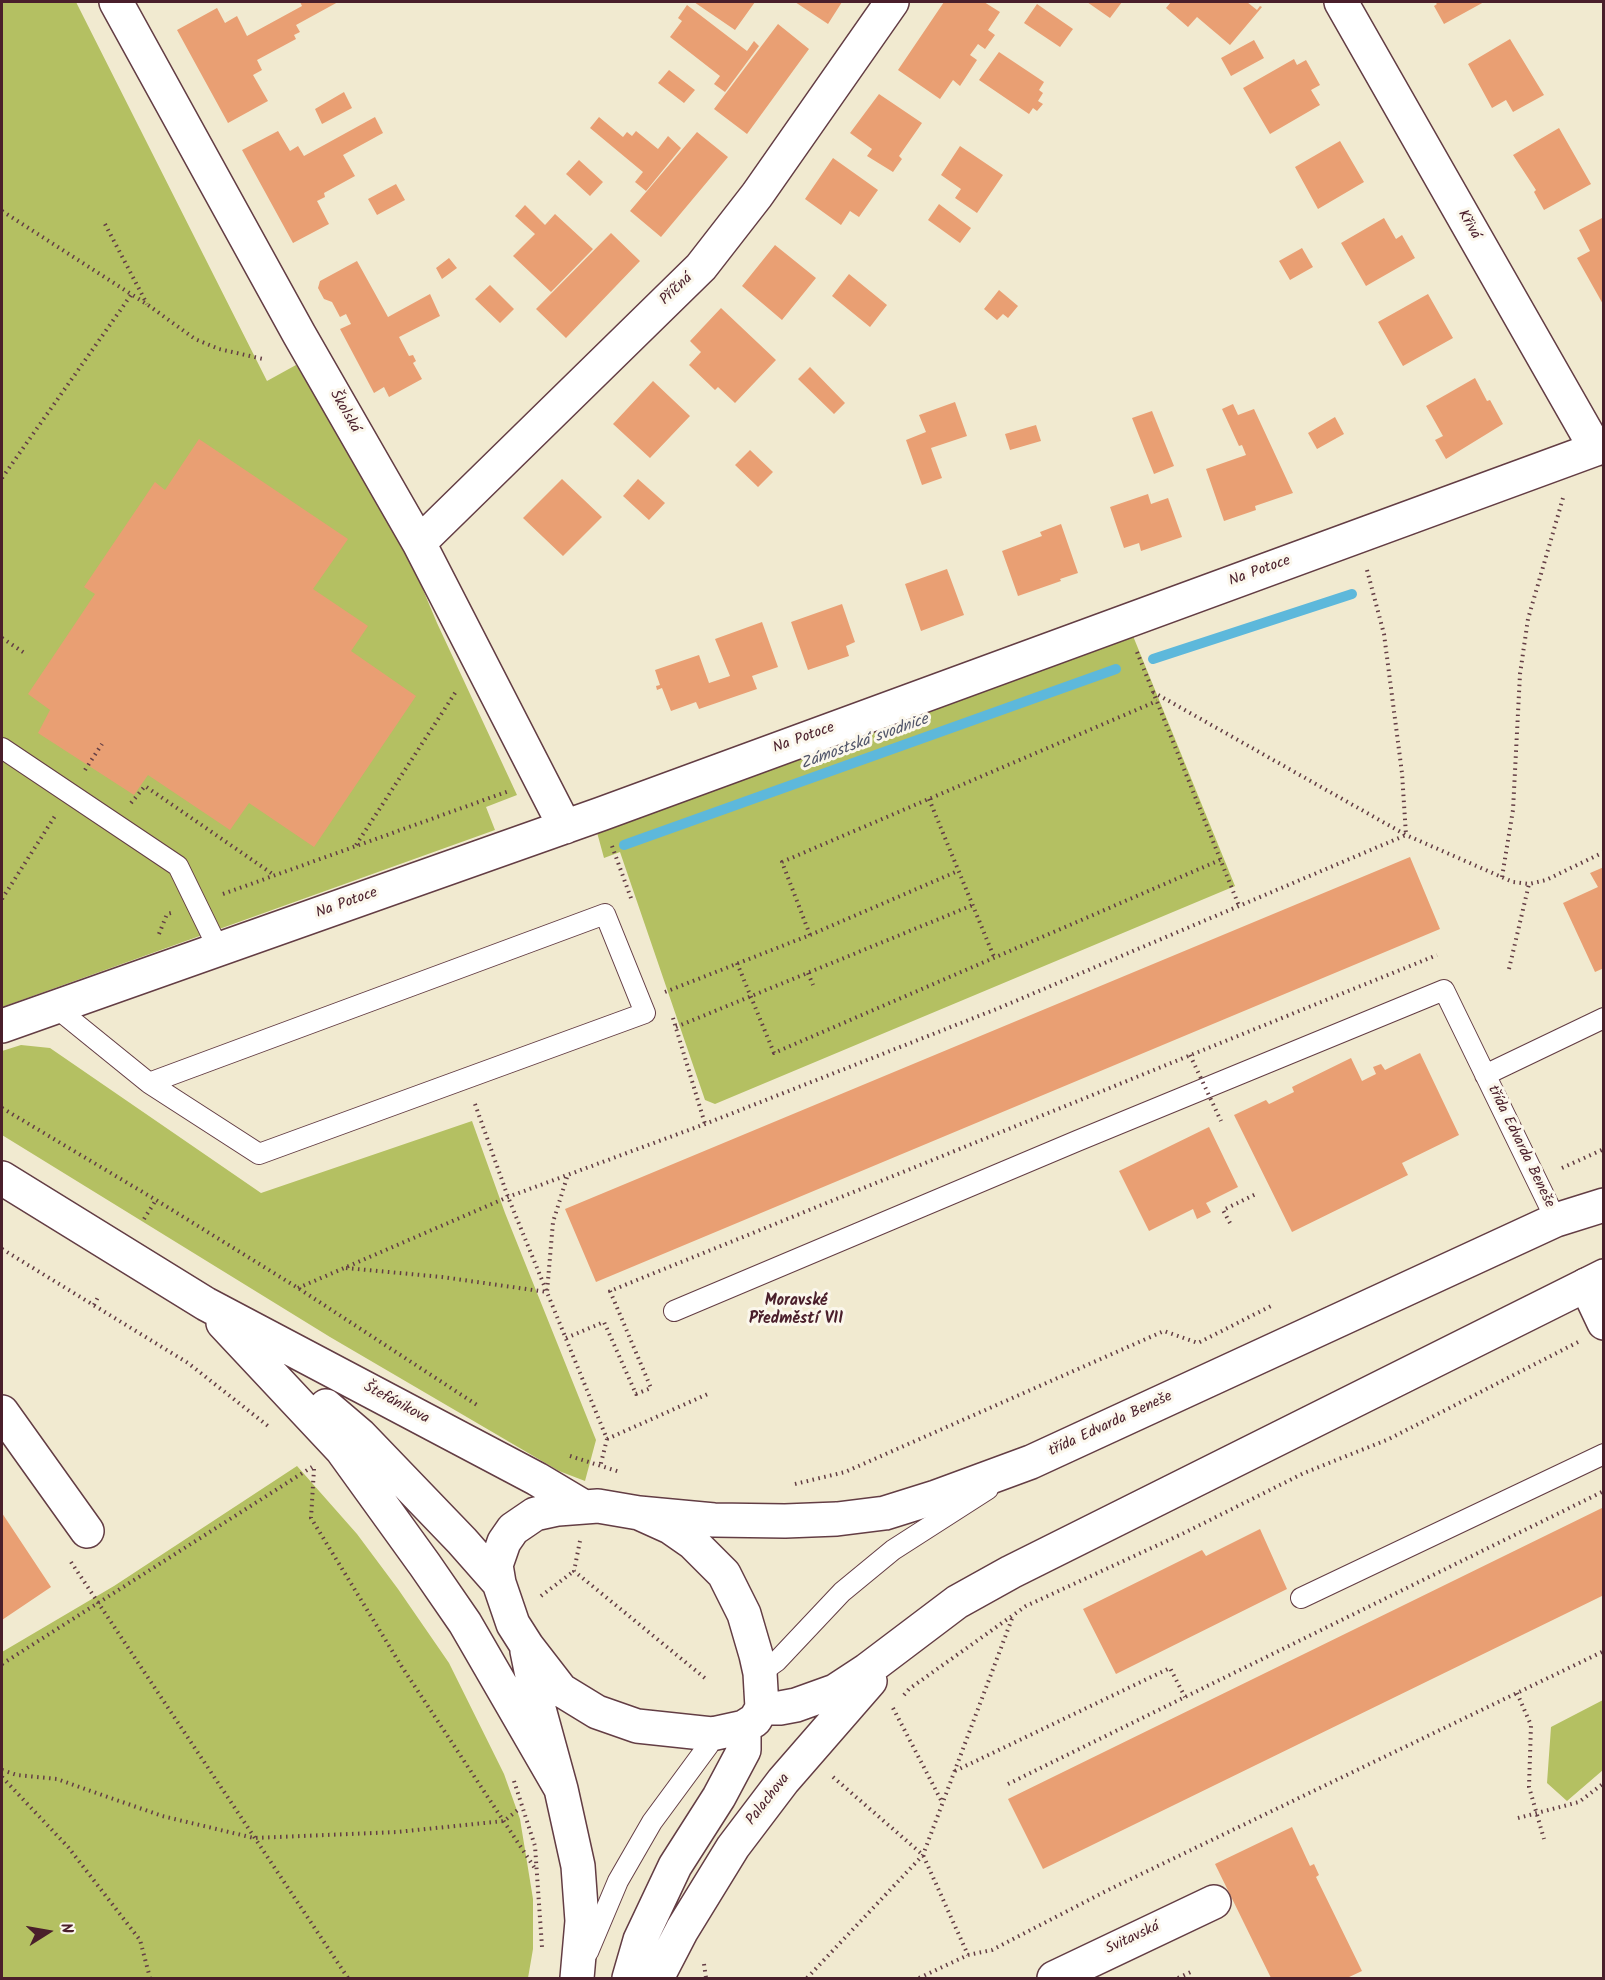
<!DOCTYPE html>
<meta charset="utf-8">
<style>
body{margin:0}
#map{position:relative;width:1605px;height:1980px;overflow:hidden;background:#f1ead0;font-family:Kalam,sans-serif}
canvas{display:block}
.frame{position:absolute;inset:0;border:3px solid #4a1f2b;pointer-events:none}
.north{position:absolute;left:18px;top:1902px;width:60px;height:60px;-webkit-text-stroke:4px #fbf7ec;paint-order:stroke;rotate:79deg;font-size:16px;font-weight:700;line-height:24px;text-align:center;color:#4a1f2b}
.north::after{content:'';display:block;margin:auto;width:21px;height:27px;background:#4a1f2b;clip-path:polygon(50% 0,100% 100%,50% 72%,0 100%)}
</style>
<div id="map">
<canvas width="1605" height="1980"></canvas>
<div class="frame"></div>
<div class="north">N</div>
</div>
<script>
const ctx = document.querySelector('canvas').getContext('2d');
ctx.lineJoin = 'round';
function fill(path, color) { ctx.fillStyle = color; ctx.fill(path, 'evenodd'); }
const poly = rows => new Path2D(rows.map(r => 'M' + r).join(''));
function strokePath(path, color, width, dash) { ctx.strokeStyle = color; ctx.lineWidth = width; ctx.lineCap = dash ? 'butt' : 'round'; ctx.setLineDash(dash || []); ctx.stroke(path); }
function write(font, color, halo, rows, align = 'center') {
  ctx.font = font + ' Kalam,sans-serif'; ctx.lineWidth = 6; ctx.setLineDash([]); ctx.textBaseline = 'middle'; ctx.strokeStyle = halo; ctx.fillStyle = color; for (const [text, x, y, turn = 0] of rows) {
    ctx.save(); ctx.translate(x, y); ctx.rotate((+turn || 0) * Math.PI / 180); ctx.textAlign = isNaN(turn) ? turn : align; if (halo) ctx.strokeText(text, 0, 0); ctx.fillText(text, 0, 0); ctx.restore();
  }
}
const green = poly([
 [2,2,76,2,267,381,296,365,395,523,437,623,517,795,486,807,495,830,2,1007],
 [1133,636,1235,886,715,1104,705,1100,620,852,604,858,595,825],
 [21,1045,50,1048,261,1193,472,1121,505,1213,596,1440,585,1481,559,1471,330,1337,2,1135,2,1051],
 [297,1466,357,1534,398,1589,449,1663,504,1774,520,1819,533,1899,533,1949,528,1978,2,1978,2,1652,114,1586],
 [1603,1700,1603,1770,1567,1801,1547,1783,1551,1727]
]);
const stream = poly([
 [1153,659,1352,594],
 [624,845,1116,669]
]);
const building = poly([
 [300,2,338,2,296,25,300,32,294,35,296,39,257,60,262,70,253,75,268,101,228,123,177,30,217,8,225,23,237,16,247,36,302,6],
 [694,2,755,2,735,30],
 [795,2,842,2,828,24],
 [944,2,984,2,1000,12,988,30,995,35,985,49,978,44,970,55,977,60,960,86,953,80,940,99,898,70],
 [1087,2,1122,2,1110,18],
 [1171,2,1247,2,1257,10,1260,6,1262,7,1230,45,1197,17,1188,27,1166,8],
 [1435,2,1484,2,1444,24,1434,6,1437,4],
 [1037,4,1073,29,1060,47,1024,23],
 [687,5,747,51,754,41,759,46,725,92,714,84,720,76,670,37,682,21,678,18],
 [778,24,809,49,747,134,714,109],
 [1510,39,1544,95,1513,112,1506,100,1492,108,1468,64],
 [1254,40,1264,58,1231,76,1221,58],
 [999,52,1044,82,1039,90,1043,93,1038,101,1043,104,1037,111,1033,108,1029,114,979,80],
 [1294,59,1297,65,1306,60,1320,85,1311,90,1320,105,1270,134,1243,88],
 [669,70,695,90,684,103,658,83],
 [344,92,352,108,322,124,315,109],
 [879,94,922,123,899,156,902,159,893,172,867,156,872,149,850,133],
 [375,117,383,133,343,155,355,176,324,193,325,197,317,201,329,224,293,243,242,150,278,131,290,151,298,146,304,156],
 [599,117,623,137,627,132,632,136,636,131,658,149,668,136,681,148,646,191,635,182,643,172,590,128],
 [1559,128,1591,184,1544,210,1534,192,1536,190,1513,155],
 [697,132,728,157,661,237,630,211],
 [1340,141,1364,182,1318,209,1295,167],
 [960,146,1003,175,977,213,955,198,961,189,941,175],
 [833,158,878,190,859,217,850,211,841,225,805,199],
 [579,160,603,182,590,196,566,174],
 [396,184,405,200,377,215,368,199],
 [939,204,971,228,960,243,928,220],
 [525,205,545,225,555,214,593,249,551,292,513,256,535,234,515,216],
 [1604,217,1604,306,1577,258,1590,251,1579,230],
 [1384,218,1396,239,1402,235,1415,258,1366,286,1341,243],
 [611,233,640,261,566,338,536,309],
 [775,245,816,278,782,320,742,286],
 [1302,248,1313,267,1290,280,1279,261],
 [449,258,457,268,442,279,436,268],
 [357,261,388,317,430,294,440,316,399,337,409,356,413,355,416,361,413,363,422,379,389,397,384,387,374,393,340,329,351,324,346,314,340,317,332,302,324,299,318,288,320,281],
 [849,274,887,305,870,327,832,296],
 [490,285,514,309,500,323,475,299],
 [999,290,1018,306,1008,318,1003,314,997,320,984,309],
 [1428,294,1453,338,1403,366,1378,322],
 [721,308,776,360,735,403,718,387,715,390,689,365,701,352,690,341],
 [810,367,845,403,834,414,798,379],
 [1475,378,1487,401,1490,400,1503,424,1446,459,1435,440,1443,436,1426,406],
 [653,381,690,416,650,458,613,424],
 [955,402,967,436,931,448,942,478,922,485,906,440,926,432,919,415],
 [1233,404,1238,415,1254,409,1293,493,1255,506,1256,510,1224,521,1206,469,1246,455,1242,445,1239,446,1222,409],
 [1152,411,1174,466,1154,474,1132,418],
 [1335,417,1344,434,1317,449,1308,433],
 [1036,425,1041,441,1010,450,1005,434],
 [199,439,348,539,313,589,368,626,351,651,416,696,314,847,249,803,230,830,148,775,134,795,38,733,50,710,28,694,95,594,84,587,155,482,165,490],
 [750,450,773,472,758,487,735,465],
 [562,479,602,517,563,556,523,518],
 [638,479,665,503,649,520,623,496],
 [1148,494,1151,504,1168,498,1182,537,1141,551,1139,543,1124,548,1110,507],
 [1061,524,1078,573,1060,579,1061,581,1018,596,1002,551,1042,536,1040,532],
 [947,569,964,615,921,631,905,584],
 [842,604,855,642,846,646,849,656,808,670,791,622],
 [762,622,778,667,752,676,757,689,699,709,696,702,671,711,662,688,657,690,656,686,660,685,655,670,699,655,709,683,730,676,715,639],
 [1410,857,1440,929,596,1282,565,1209],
 [1604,867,1604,968,1595,972,1563,903,1598,887,1590,873],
 [1420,1053,1459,1135,1402,1163,1408,1175,1292,1232,1234,1115,1266,1100,1269,1104,1294,1092,1292,1087,1351,1058,1362,1081,1376,1074,1373,1067,1381,1064,1385,1070],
 [1209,1127,1238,1187,1206,1203,1211,1212,1197,1219,1193,1209,1149,1231,1119,1171],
 [1604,1507,1604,1595,1043,1869,1008,1799],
 [2,1513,51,1587,2,1620],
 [1260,1529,1287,1589,1116,1674,1083,1609,1202,1550,1206,1556],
 [1292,1827,1310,1866,1314,1864,1319,1875,1316,1877,1362,1971,1347,1978,1271,1978,1215,1864]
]);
const path = poly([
 [2,211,148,305,195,339,219,349,263,359],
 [105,224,147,304],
 [2,478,131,295],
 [1367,570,1384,634,1402,773,1406,835],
 [2,638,26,654],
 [1137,652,1239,906],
 [1153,692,1406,835,1513,882,1529,884,1546,880,1604,852],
 [85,770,102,744],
 [929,799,994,957],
 [131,803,145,786,274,875],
 [356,845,457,690],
 [612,846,632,901],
 [1502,877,1513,810,1520,674,1528,619,1563,498],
 [223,894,509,791],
 [2,899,55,816],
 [159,934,167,914,171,913],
 [810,935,782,862,1157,701],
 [737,963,774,1053,1220,860],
 [1509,969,1529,884],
 [808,973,813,985],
 [665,992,810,935,958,871],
 [673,1018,705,1124],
 [676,1027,973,905],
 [475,1104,508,1197,607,1439,600,1467],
 [2,1108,156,1200,298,1288,480,1407],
 [1562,1168,1604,1149],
 [144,1219,156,1200],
 [1230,1223,1223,1210,1256,1194],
 [2,1249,188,1363,268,1426],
 [346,1268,442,1277,547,1292,553,1222,568,1174],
 [298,1288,508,1197,705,1124,999,1008,1406,835],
 [94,1305,99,1295],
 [566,1338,604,1322,636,1394,651,1388,610,1291,1437,955],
 [607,1439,710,1393],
 [570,1456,620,1472],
 [314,1469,311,1518,402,1667,536,1870],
 [795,1484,845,1472,1164,1331,1198,1343,1271,1306],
 [580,1541,574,1571,706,1679],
 [71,1562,348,1978],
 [541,1596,574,1571],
 [2,1664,312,1467],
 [1517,1693,1531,1725,1529,1787,1544,1839],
 [904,1695,909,1689,1026,1606,1184,1533,1304,1473,1389,1439,1578,1342],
 [893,1708,942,1802],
 [2,1770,17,1775,57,1779,162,1816,254,1838,397,1832,504,1821,519,1809],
 [955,1771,1170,1668,1185,1697],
 [2,1777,68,1847,140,1940,150,1978],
 [833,1777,923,1855,968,1955],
 [514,1781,535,1846,542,1947],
 [1008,1784,1604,1491],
 [1518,1818,1579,1802,1604,1783],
 [704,1964,706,1978],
 [807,1978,923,1855,1013,1616],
 [919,1978,968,1955,992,1950,1106,1891,1604,1651],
 [1178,1978,1193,1971]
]);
const service = poly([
 [2,748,178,866,219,950],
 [54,1006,149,1083,259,1154,645,1013,605,914,149,1083],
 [1485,1075,1604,1018],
 [674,1311,1077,1141,1444,990,1556,1220],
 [1301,1598,1604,1454],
 [760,1673,777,1661,842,1592,893,1550,988,1489],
 [588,1952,618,1881,652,1822,708,1746,712,1734]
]);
const minor = poly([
 [116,2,299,334,419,543,565,827],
 [1341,2,1596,449],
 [419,543,701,267,757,195,892,2],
 [2,1026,601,814,1604,446],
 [1586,1285,1604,1323],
 [2,1412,87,1531],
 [1054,1978,1214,1902]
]);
const tertiary = poly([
 [2,1178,206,1304,537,1479,584,1507],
 [223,1323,342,1450,425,1565,465,1623,561,1789],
 [326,1406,360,1435,462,1541,499,1583],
 [598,1506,639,1513,670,1527,693,1543,724,1574,744,1614,756,1655,760,1673,762,1708,755,1720,744,1727,712,1734,637,1726,597,1712,561,1690,527,1646,513,1624,499,1583,496,1565,504,1542,513,1529,535,1514,558,1509,598,1506],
 [639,1513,714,1520,785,1521,837,1519,885,1513,936,1497,1031,1462,1556,1220,1604,1205],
 [527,1651,538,1705,561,1789,578,1866,582,1921,577,1978],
 [762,1708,780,1708,796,1705,835,1691,867,1670,957,1602,1011,1572,1604,1276],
 [629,1978,640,1940,675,1866,719,1797,744,1750,744,1727],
 [657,1978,682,1930,733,1847,783,1781,870,1681]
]);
const pathBridge = poly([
 [1190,1055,1221,1121]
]);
const streetNames = [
 ["Křivá",1468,225,60],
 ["Příčná",677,290,-44],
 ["Školská",344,412,60],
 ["Na Potoce",1260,572,-20],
 ["Na Potoce",804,739,-20],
 ["Na Potoce",347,904,-20],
 ["třída Edvarda Beneše",1520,1147,64],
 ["Štefánikova",396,1404,28],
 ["třída Edvarda Beneše",1111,1425,-25],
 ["Palachova",769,1800,-52],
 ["Svitavská",1133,1939,-25]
];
const waterNames = [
 ["Zámostská svodnice",865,743,-20]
];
const neighbourhoodNames = [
 ["Moravské",796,1302],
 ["Předměstí VII",796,1320]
];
fill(green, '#b4c062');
strokePath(stream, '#5db8db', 10);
fill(building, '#e99f73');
strokePath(service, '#633d44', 22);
strokePath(minor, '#633d44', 36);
strokePath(tertiary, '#633d44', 36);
strokePath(path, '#633d44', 4, [1.5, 4.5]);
strokePath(service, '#fff', 20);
strokePath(minor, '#fff', 33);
strokePath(tertiary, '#fff', 33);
strokePath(pathBridge, '#633d44', 4, [1.5, 4.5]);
write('15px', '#4a1f2b', '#fbf7ec', streetNames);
write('italic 16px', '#515569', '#fbf7ec', waterNames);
write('bold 16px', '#4a1f2b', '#fbf7ec', neighbourhoodNames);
</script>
